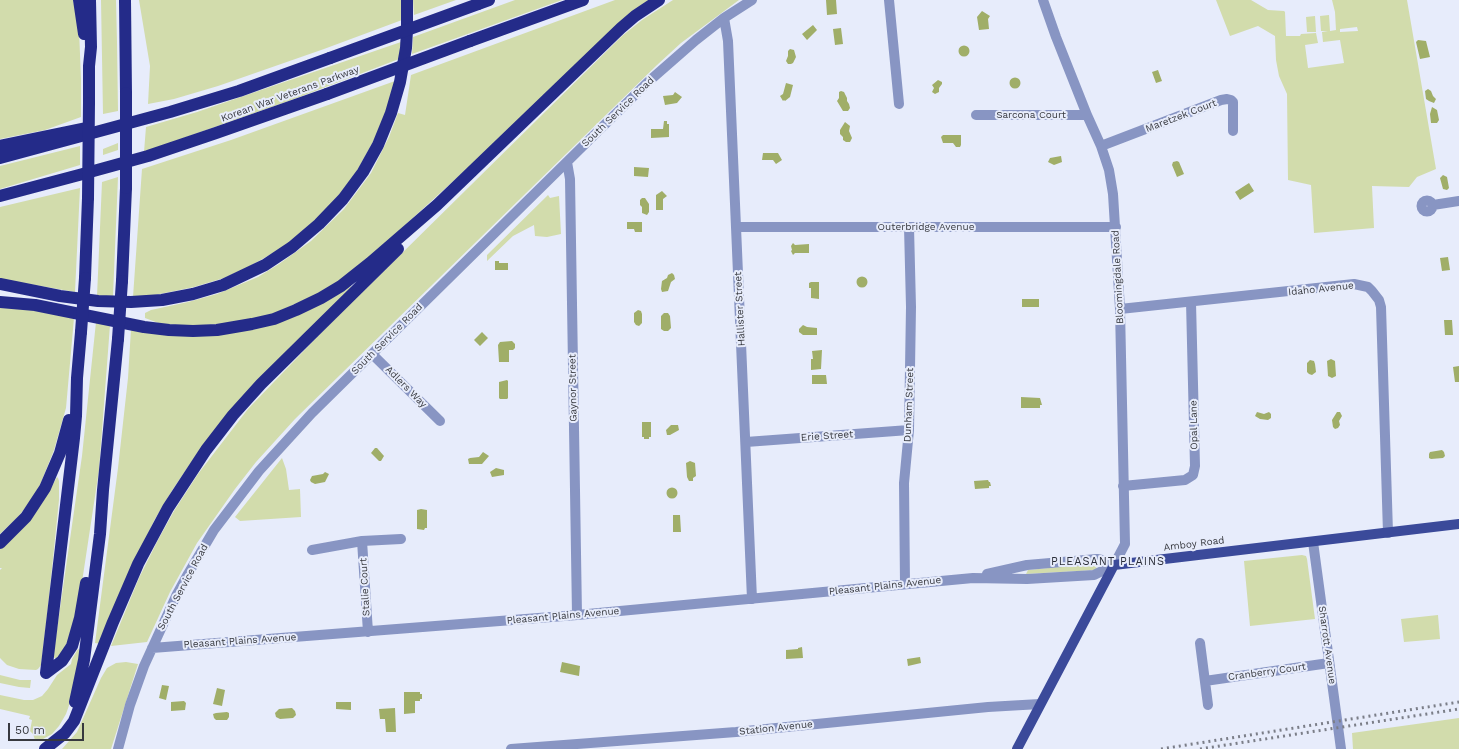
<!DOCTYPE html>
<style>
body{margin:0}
#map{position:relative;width:1459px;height:749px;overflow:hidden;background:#e7ecfb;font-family:"Work Sans",sans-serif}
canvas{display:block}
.scale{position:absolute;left:8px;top:723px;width:76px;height:18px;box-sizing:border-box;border:2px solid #37393f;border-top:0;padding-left:5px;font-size:12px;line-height:14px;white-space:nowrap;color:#37393f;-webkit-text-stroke:3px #e7ecfb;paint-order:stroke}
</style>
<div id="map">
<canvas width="1459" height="749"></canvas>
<div class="scale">50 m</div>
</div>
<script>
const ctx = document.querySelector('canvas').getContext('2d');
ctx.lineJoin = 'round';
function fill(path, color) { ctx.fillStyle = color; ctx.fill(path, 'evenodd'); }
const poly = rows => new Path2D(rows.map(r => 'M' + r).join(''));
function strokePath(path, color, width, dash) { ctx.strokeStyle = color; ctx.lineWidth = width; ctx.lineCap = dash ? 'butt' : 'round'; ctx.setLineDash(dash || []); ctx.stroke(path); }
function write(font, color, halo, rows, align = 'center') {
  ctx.font = font + ' "Work Sans",sans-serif'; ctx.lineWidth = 4; ctx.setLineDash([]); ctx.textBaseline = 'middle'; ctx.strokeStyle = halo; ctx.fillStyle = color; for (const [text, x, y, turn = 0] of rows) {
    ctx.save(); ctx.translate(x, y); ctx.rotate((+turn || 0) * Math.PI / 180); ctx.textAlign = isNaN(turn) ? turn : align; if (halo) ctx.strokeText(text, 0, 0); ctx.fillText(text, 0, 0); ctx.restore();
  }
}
const green = poly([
 [0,0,73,0,79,29,81,79,81,117,45,130,0,139],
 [101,0,116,0,117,42,118,111,103,114],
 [139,0,401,0,402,20,324,49,218,86,174,99,148,104,150,66],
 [413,0,456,0,414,15],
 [515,0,562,0,412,54,413,37],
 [615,0,652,0,359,267,326,290,273,314,234,323,191,326,161,324,145,318,145,313,151,310,188,302,217,294,258,277,279,264,311,241,344,209,371,173,389,137,398,113,405,115,411,75],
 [673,0,739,0,681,43,657,65,295,419,256,462,235,489,197,543,170,592,147,642,111,646,139,578,158,540,174,511,198,474,248,409,319,335,622,36,642,20],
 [1216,0,1251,0,1268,10,1284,11,1285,12,1286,36,1300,36,1301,34,1316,33,1318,43,1305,45,1308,68,1344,63,1340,40,1323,42,1322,32,1328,31,1321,31,1320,16,1329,15,1330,31,1336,30,1335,12,1332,0,1407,0,1436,169,1417,177,1409,187,1372,186,1374,228,1314,233,1311,185,1288,180,1287,94,1279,76,1276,60,1275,36,1258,26,1230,36],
 [1357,27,1358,31,1340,32,1340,29],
 [1315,16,1316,32,1307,32,1306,17],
 [401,42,399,59,297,98,144,152,146,127,197,112],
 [395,81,386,111,375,138,357,171,340,194,321,215,298,235,280,249,248,267,224,278,194,287,155,295,133,297,142,169,231,140],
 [118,143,118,150,103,155,103,149],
 [80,146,80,165,0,189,0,166],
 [118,177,113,296,97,296,102,182],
 [80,188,75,292,0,279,0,207],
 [548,195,550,198,559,196,561,234,547,237,535,236,534,225,513,236,487,261,487,255],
 [351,286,351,287,201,448,173,489,155,519,132,566,100,644,95,643,118,468,128,378,131,329,227,333],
 [0,307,34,310,74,318,66,408,54,450,40,485,29,503,18,517,0,534],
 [96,322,110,325,99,470,82,582,71,637,57,659,53,657,82,456],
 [282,458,286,469,289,490,300,489,301,517,240,521,235,517],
 [57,477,58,478,59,481,59,500,48,607,41,665,38,669,36,670,19,669,7,665,0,658,0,570,2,568,0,568,0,549,6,545,52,486],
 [1302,555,1306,556,1307,559,1315,619,1250,626,1244,561],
 [1070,566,1094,566,1097,568,1096,570,1026,574,1028,570],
 [1438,615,1440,639,1404,642,1401,619],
 [78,649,81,650,73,694,66,714,59,726,52,734,43,739,35,740,33,734,30,731,32,720,29,719,30,716,0,709,0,695,24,700,33,700,42,696,48,689,57,675,71,664,72,659],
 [126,662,138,664,111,749,62,749,77,732,101,678,107,668,116,663],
 [0,675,20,680,31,680,30,688,19,687,0,683],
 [1459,718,1459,749,1353,749,1352,733]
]);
const water = poly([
 [826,0,836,0,837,14,827,15],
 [982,11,990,16,988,19,989,29,979,30,977,17],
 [813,25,817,30,807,40,802,34],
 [841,28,843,44,835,45,833,29],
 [1418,40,1426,41,1430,57,1420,59,1416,42],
 '958.5 51a5.5 5.5 0 1 1 11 0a5.5 5.5 0 1 1-11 0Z',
 [790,49,794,50,796,57,793,63,791,64,788,64,786,61,788,56,788,51],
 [1158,70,1162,81,1156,83,1152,72],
 '1009.5 83a5.5 5.5 0 1 1 11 0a5.5 5.5 0 1 1-11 0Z',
 [938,80,942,82,942,84,939,88,939,92,935,94,932,92,934,88,932,85],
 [786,83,793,85,790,97,785,101,784,100,783,101,780,96,783,94],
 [1428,89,1431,91,1433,96,1436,99,1434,103,1429,101,1426,99,1425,91],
 [841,91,844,92,847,98,847,101,849,104,850,108,848,111,843,111,837,101,839,98,839,92],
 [675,92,682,97,677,103,665,105,663,96,673,95],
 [1432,107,1437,110,1439,120,1437,123,1431,123,1430,114],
 [664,121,667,121,667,124,669,124,669,137,651,138,651,129,663,129],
 [845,122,850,126,849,131,852,138,850,142,846,142,843,140,843,137,840,134,840,130],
 [943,135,961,135,961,145,960,147,956,147,953,143,943,143,941,137],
 [763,153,778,153,782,160,776,164,773,160,762,160],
 [1061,156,1062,162,1054,165,1048,162,1050,158],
 [1177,161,1179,162,1184,174,1177,177,1172,165,1173,162],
 [634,167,649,168,648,177,634,176],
 [1443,175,1447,177,1449,188,1447,190,1443,189,1440,178],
 [1249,183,1254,191,1240,200,1235,192],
 [662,191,667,196,663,199,663,210,656,210,656,195],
 [642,198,645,198,649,204,649,212,647,215,642,213,642,207,640,205,640,200],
 [627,222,642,222,642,232,635,232,634,229,627,229],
 [793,243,795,245,809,244,809,253,795,253,793,255,791,251,792,250,791,246],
 [1448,257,1450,270,1442,271,1440,258],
 [495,261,499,261,499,263,508,263,508,270,495,270],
 [672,273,674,275,675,279,671,282,668,291,662,292,661,289,662,281,667,278,668,275],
 '856.5 282a5.5 5.5 0 1 1 11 0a5.5 5.5 0 1 1-11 0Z',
 [811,282,819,282,819,299,811,298,811,288,809,288,809,283],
 [1022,299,1039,299,1039,307,1022,307],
 [638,310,641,311,642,314,642,323,639,326,636,325,634,322,634,313],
 [664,313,668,313,670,316,671,328,668,331,664,331,661,329,661,316],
 [1444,320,1452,320,1453,335,1445,335],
 [803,325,807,327,817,328,817,335,803,335,799,332,799,329],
 [482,332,488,338,480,346,474,340],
 [512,341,515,344,515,348,513,350,509,350,509,362,499,362,498,345,500,342],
 [822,350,821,369,811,370,811,359,813,359,812,351],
 [1331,359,1335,361,1336,376,1332,378,1328,376,1327,361],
 [1310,360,1314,361,1315,364,1316,372,1312,375,1309,374,1307,372,1307,363],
 [1459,366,1459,382,1455,382,1453,367],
 [812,375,826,375,827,384,812,384],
 [507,380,508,381,508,398,507,399,500,399,499,398,499,382],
 [1021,397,1040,398,1042,405,1040,405,1040,408,1021,408],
 [1257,412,1264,414,1269,412,1271,414,1271,418,1268,420,1260,419,1255,416],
 [1337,412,1340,412,1342,416,1339,421,1340,425,1338,428,1335,429,1333,427,1332,420],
 [642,422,651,422,651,437,649,437,649,439,644,439,644,437,642,437],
 [671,425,678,425,679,430,670,435,667,435,666,430],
 [375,448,377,448,384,456,381,461,379,461,371,453],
 [1442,450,1444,452,1445,456,1443,458,1431,459,1429,458,1429,454,1430,452],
 [483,452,489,456,482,464,469,464,468,459,470,458,479,457],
 [690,461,695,463,696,476,693,478,693,481,689,481,687,477,686,463],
 [496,468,504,470,504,475,492,477,490,472],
 [325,472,329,474,325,482,315,484,311,482,310,480,312,476,323,474],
 [988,480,989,482,990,482,991,486,989,486,989,488,975,489,974,481],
 '666.5 493a5.5 5.5 0 1 1 11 0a5.5 5.5 0 1 1-11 0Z',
 [421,509,427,510,427,528,425,528,424,530,417,529,417,510],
 [673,515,680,515,681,532,673,532],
 [802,647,803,658,786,659,786,650,798,649,798,648],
 [920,657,921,663,908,666,907,659],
 [562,662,580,666,579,676,560,672],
 [162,685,169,686,166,700,159,698],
 [217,688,225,690,222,706,213,704],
 [404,692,420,692,420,694,422,694,422,699,420,699,420,701,415,701,415,713,404,714],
 [184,701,186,703,185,710,171,711,171,702],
 [336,702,351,702,351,710,336,709],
 [292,708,295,711,296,715,293,718,280,719,276,717,275,713,279,709],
 [395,708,396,732,386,732,385,719,380,719,379,709],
 [227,712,229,713,229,717,227,720,216,720,214,718,213,714,216,713]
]);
const minor = poly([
 [889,0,899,104],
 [1043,0,1056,37,1087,115,1101,146,1109,170,1113,194,1120,309,1125,544,1114,565],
 [724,18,728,41,752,599],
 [976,115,1087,115],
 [1101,146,1221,100,1227,99,1231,100,1233,102,1233,131],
 [567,162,570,179,577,615],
 '1421.5 206a5.5 5.5 0 1 1 11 0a5.5 5.5 0 1 1-11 0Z',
 [1433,205,1459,201],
 [736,227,1116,227],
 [1120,309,1354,284,1368,287,1372,291,1379,300,1381,307,1388,533],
 [372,354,440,421],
 [746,442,909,430],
 [1123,486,1185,480,1193,475,1195,466,1191,302],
 [1313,542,1341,749],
 [312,550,362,541],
 [987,574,1027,565,1097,559,1102,560,1114,565],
 [905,584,904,483,909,430,911,307,909,227],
 [368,632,362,541,401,539],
 [1200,643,1208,705],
 [152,648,577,615,973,578,1027,579,1094,575,1114,565],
 [1205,681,1329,663],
 [118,749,130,705,144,666,176,596,188,574,214,530,259,471,312,413,648,82,696,40,724,18,752,0],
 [511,749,736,732,988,707,1040,704]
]);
const major = poly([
 [1017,749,1114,565,1459,524]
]);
const highway = poly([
 [79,0,84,34],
 [125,0,126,93],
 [478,4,489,0],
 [470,41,583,0],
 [89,103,89,66,91,47,90,0],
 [0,146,87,128],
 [0,158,170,112,239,91,330,58],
 [0,196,79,175,148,156,216,133,327,94],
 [85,278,88,198],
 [122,281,126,188],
 [0,284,60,296,98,301,131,302,162,300,193,294,223,285,265,265,292,247,319,224,343,199,363,172,378,145,391,113,400,82,406,48,407,30,407,0],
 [0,302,35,305,144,327,169,330,193,331,217,330,252,324,274,319,296,310,321,298,341,286,370,263,437,205,621,28,635,16,659,0],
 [0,543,26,517,45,488,60,453,69,420],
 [46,673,74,438,76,416,77,378,81,332],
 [46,673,62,661,72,646,80,618,86,583],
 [75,702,84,660,100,534,103,490,118,339],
 [45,749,65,733,74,721,113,622,138,564,168,508,206,450,233,415,261,384,398,249]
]);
const rail = poly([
 [1161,749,1459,702],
 [1200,749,1459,709]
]);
const highwayBridge = poly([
 [330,58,478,4],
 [327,94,470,41],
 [126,188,126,93],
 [88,198,89,103],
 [81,332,85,278],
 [118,339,122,281]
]);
const streetNames = [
 ["Korean War Veterans Parkway",290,94,-20],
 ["South Service Road",618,112,-44],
 ["Sarcona Court",1031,115],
 ["Maretzek Court",1181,116,-21],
 ["Outerbridge Avenue",926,227],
 ["Bloomingdale Road",1118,277,-93],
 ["Idaho Avenue",1321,289,-6],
 ["Hallister Street",740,309,-93],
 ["South Service Road",387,339,-45],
 ["Adlers Way",406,387,45],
 ["Gaynor Street",573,388,-91],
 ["Dunham Street",909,405,-88],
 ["Opal Lane",1194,425,-91],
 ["Erie Street",827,436,-4],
 ["Amboy Road",1194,544,-7],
 ["Pleasant Plains Avenue",885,586,-6],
 ["South Service Road",183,587,-62],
 ["Stalie Court",365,587,-93],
 ["Pleasant Plains Avenue",563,616,-5],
 ["Pleasant Plains Avenue",240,641,-4],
 ["Sharrott Avenue",1327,645,82],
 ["Cranberry Court",1267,672,-8],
 ["Station Avenue",776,728,-6]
];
const neighbourhoodNames = [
 ["PLEASANT PLAINS",1108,562]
];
fill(green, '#d2dcac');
fill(water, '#a0ae68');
strokePath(minor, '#8895c3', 10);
strokePath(major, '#3b4a9a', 10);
strokePath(highway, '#242b89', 12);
strokePath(rail, '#7b7e88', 3, [2, 4]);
strokePath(highwayBridge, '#242b89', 12);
write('10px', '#37393f', '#e7ecfb', streetNames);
ctx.letterSpacing = '1px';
write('11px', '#2b2e39', '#e7ecfb', neighbourhoodNames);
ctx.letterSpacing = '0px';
</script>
